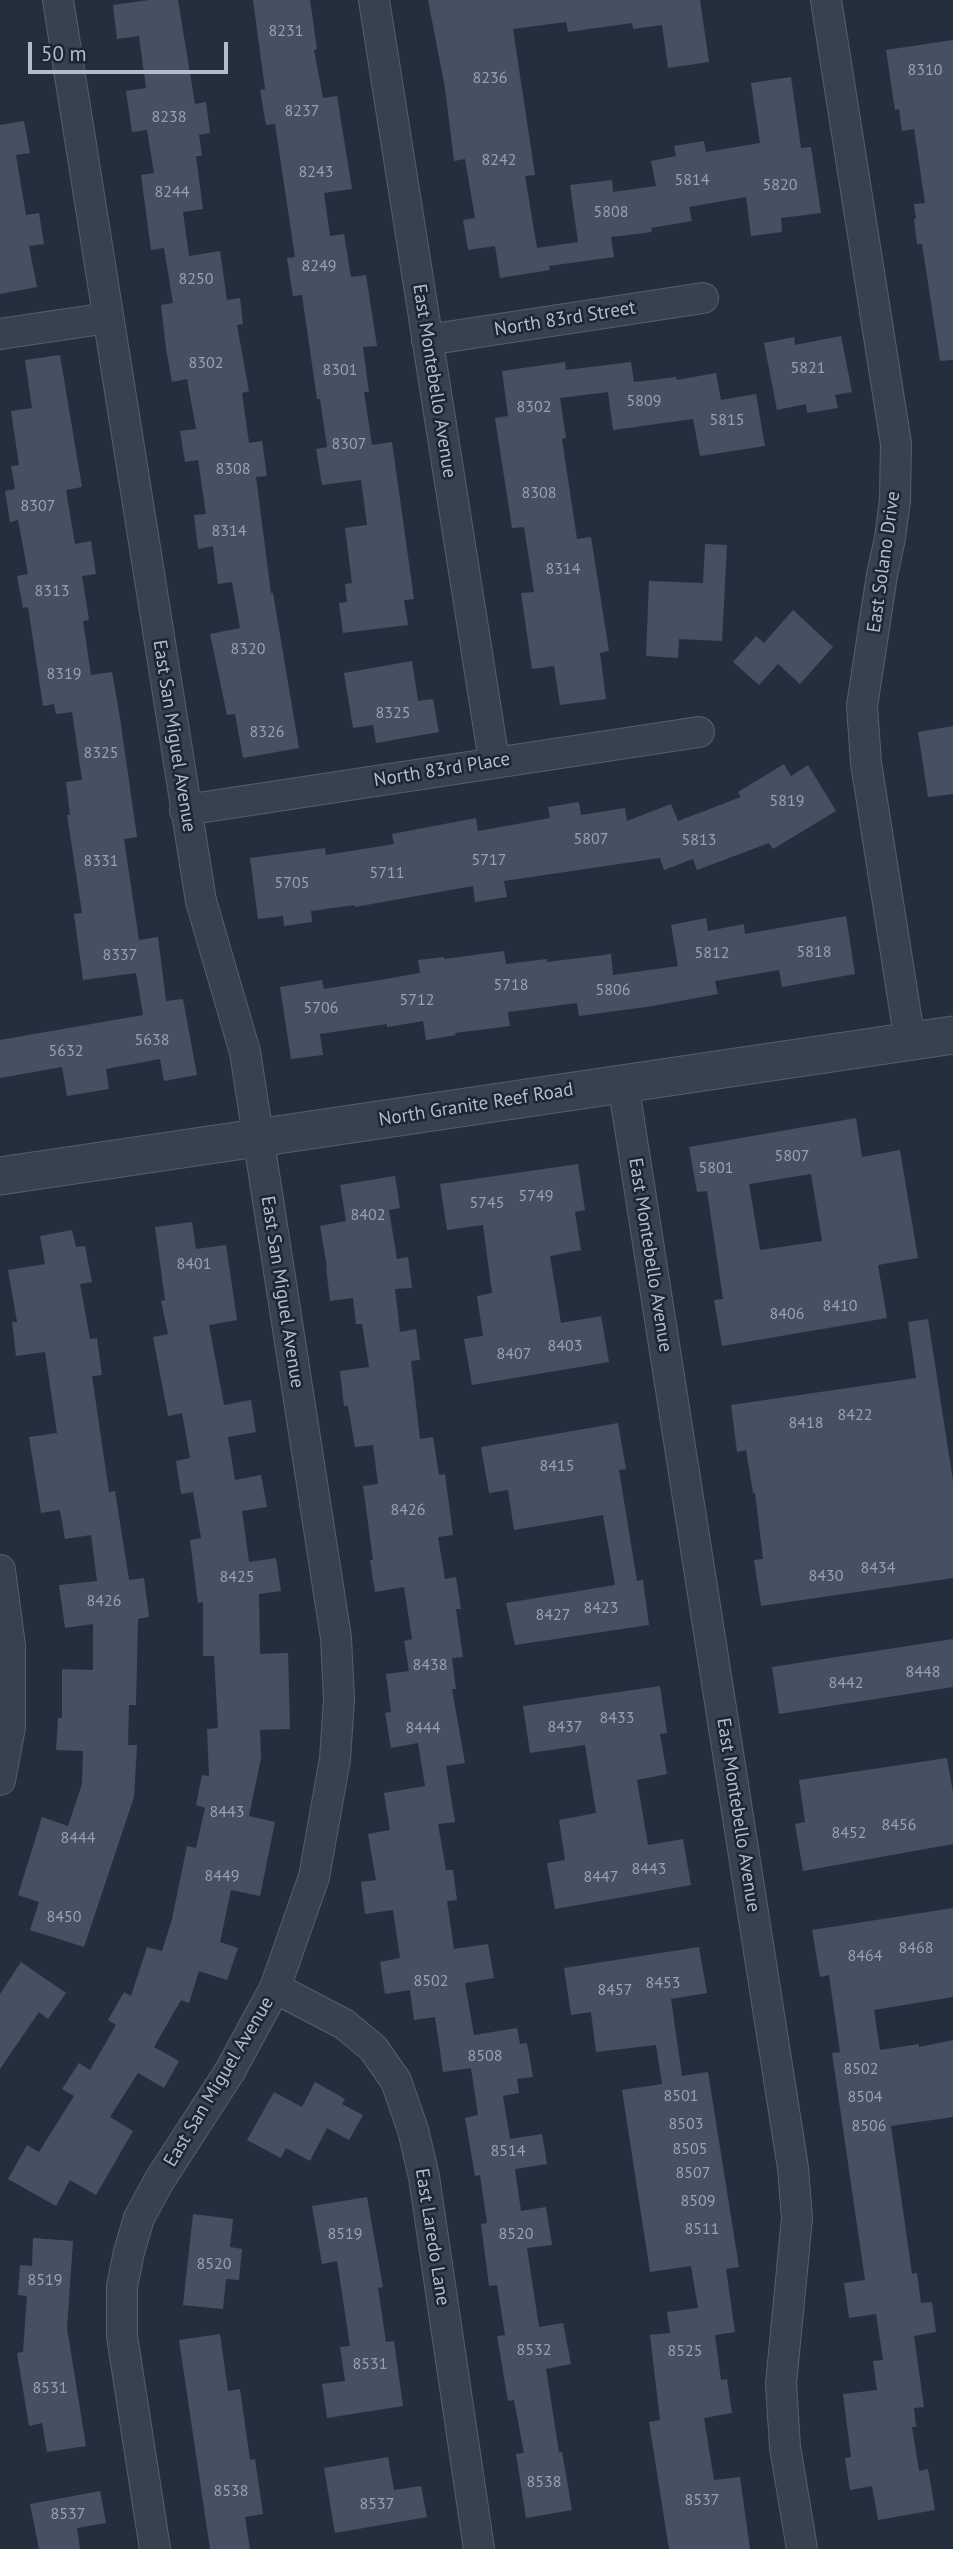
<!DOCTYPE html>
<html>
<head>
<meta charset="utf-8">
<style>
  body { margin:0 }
  #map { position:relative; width:953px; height:2549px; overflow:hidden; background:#242f3e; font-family:"PT Sans",sans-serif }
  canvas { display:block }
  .scale { position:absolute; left:28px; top:42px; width:200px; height:32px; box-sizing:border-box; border:4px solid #b4bcc9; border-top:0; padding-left:9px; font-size:21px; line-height:24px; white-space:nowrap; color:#b4bcc9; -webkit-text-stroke:5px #1d2633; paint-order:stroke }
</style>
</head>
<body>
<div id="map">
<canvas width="953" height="2549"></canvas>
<div class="scale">50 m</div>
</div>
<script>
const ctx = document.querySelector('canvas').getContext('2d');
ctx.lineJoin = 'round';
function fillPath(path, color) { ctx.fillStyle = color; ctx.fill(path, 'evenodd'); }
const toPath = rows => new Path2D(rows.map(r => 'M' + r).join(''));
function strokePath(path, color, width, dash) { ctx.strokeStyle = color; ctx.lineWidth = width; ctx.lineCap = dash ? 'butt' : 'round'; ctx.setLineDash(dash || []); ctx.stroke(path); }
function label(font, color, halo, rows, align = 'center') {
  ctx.font = font + ' "PT Sans",sans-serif'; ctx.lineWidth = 5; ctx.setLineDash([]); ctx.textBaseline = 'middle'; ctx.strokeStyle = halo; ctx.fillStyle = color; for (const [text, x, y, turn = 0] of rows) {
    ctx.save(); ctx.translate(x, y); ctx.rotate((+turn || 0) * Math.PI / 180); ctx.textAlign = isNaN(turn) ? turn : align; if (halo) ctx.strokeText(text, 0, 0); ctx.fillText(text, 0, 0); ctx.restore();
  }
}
fillPath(toPath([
  [149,0,178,0,195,104,206,102,210,133,199,135,202,156,196,156,203,209,183,212,189,256,220,251,227,300,240,298,243,324,237,325,249,391,242,393,249,443,262,441,267,476,256,477,271,593,273,593,299,748,243,758,235,714,227,715,210,634,240,628,232,582,218,584,213,546,198,549,194,515,206,514,198,460,185,462,180,431,196,429,187,379,172,382,166,348,161,305,173,303,164,248,151,250,141,175,154,173,147,130,132,132,126,91,146,88,139,36,117,39,113,5],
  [253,0,310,0,317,49,314,50,323,98,337,96,352,189,324,193,330,236,344,234,351,277,366,275,377,346,363,347,369,392,364,392,372,445,392,442,414,599,404,600,408,625,343,633,339,603,347,602,345,584,352,583,345,528,367,525,361,480,322,485,316,449,327,447,320,399,317,399,302,295,293,296,287,258,295,257,275,124,266,125,260,90,265,89],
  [428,0,700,0,709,62,668,68,662,25,633,29,632,23,568,32,566,22,513,29,535,175,525,176,537,248,578,242,570,185,612,180,613,192,656,186,651,161,676,156,674,146,704,141,706,152,760,143,751,83,791,77,801,148,811,147,821,213,781,218,782,232,751,236,746,197,689,207,692,221,651,228,652,232,611,237,614,257,549,266,550,270,500,278,495,246,468,250,463,220,475,218,465,159,454,161,445,88],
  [953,40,953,360,940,361,922,244,917,244,914,219,916,219,914,204,925,203,914,129,902,131,899,109,895,110,886,50],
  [24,121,30,153,16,155,26,215,39,213,44,244,29,246,37,287,0,294,0,125],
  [841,336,852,392,835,395,838,408,807,413,806,404,777,410,764,343,794,337,795,345],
  [60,355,82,487,66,490,75,544,91,541,96,574,82,576,89,620,83,621,91,675,112,672,120,718,137,837,124,839,139,940,158,937,166,1001,183,999,197,1075,164,1081,160,1059,106,1069,109,1089,67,1096,62,1067,0,1078,0,1040,143,1015,136,973,83,980,74,914,82,913,67,815,70,815,66,782,82,780,72,712,56,714,54,704,43,706,28,607,23,608,17,576,28,574,18,520,10,522,5,491,15,489,11,466,19,465,11,411,32,408,25,360],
  [565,362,566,370,631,362,634,382,676,377,677,380,716,373,721,400,756,394,765,446,700,456,693,419,613,430,608,392,560,398,566,438,562,439,577,539,591,537,609,651,600,653,606,699,560,705,554,666,532,669,521,593,534,592,524,527,512,528,495,418,508,416,502,371],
  [705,544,727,545,722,641,679,639,678,658,646,656,649,581,703,583],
  [793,610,833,647,800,684,778,664,759,685,733,662,756,636,764,643],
  [412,661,418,701,433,699,439,732,376,743,373,725,353,728,344,673],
  [953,726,953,794,928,797,918,732],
  [784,764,791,776,808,765,836,811,773,849,769,843,697,870,693,859,664,870,660,858,504,881,507,897,475,902,473,886,355,907,355,905,311,911,312,922,284,926,283,916,258,919,250,858,325,848,326,855,394,844,392,834,476,818,478,831,550,818,548,807,579,802,581,815,625,808,627,821,671,804,678,821,741,797,738,792],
  [846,916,855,974,782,987,779,970,715,981,718,994,653,1006,579,1016,577,1003,508,1012,510,1026,455,1033,456,1035,426,1040,423,1021,387,1027,387,1024,320,1034,323,1055,291,1059,280,987,322,980,324,989,380,980,420,973,418,960,444,957,444,959,504,951,506,964,547,959,547,962,611,954,613,975,678,966,671,925,706,918,708,931,744,924,745,934],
  [856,1118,862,1157,900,1150,918,1258,878,1265,887,1318,722,1346,714,1300,723,1299,707,1191,697,1192,689,1147],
  [811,1174,822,1241,760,1250,749,1184],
  [578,1164,585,1210,575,1212,581,1250,550,1256,561,1323,601,1316,609,1362,472,1385,464,1339,483,1336,477,1296,492,1293,483,1225,447,1230,440,1184],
  [395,1176,400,1208,389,1210,397,1259,408,1257,412,1288,395,1289,400,1332,416,1329,420,1360,411,1361,420,1439,433,1437,439,1475,445,1474,453,1535,438,1537,445,1579,456,1577,461,1609,456,1609,463,1657,452,1658,456,1689,452,1689,465,1763,446,1766,455,1822,438,1824,446,1870,453,1870,457,1900,447,1901,454,1949,488,1944,494,1978,465,1983,474,2035,517,2028,520,2044,527,2043,533,2077,517,2079,519,2093,503,2096,510,2139,542,2134,547,2164,515,2169,521,2211,546,2207,552,2245,527,2248,539,2327,563,2323,571,2364,546,2369,559,2452,562,2452,572,2510,526,2518,516,2454,524,2453,514,2400,508,2401,497,2336,505,2335,497,2285,489,2286,481,2224,487,2223,480,2175,475,2176,465,2118,478,2115,471,2068,443,2072,435,2017,414,2020,410,1990,385,1994,380,1962,400,1958,393,1910,365,1914,361,1882,376,1880,368,1834,390,1830,384,1793,425,1786,418,1743,391,1748,385,1713,391,1712,386,1674,409,1671,404,1641,412,1639,404,1587,375,1592,370,1560,373,1560,363,1486,378,1484,373,1445,355,1447,348,1406,344,1406,340,1371,369,1367,362,1324,356,1324,353,1298,330,1301,326,1267,327,1267,320,1226,346,1221,340,1185],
  [192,1222,196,1249,226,1245,237,1320,209,1325,224,1405,251,1400,256,1432,228,1437,235,1480,261,1475,267,1507,242,1511,249,1562,276,1558,281,1591,259,1594,260,1654,288,1653,290,1729,260,1730,261,1758,249,1816,275,1822,260,1896,231,1890,220,1942,238,1948,227,1980,199,1971,189,2003,181,2000,154,2047,179,2061,164,2088,138,2073,110,2117,133,2131,96,2195,70,2180,56,2206,8,2179,27,2145,39,2152,74,2096,62,2089,79,2063,90,2070,116,2025,108,2020,124,1992,131,1996,147,1947,162,1951,172,1919,187,1846,196,1848,205,1808,196,1805,202,1775,209,1776,207,1729,218,1728,214,1656,203,1656,203,1602,198,1603,190,1540,201,1538,193,1492,181,1494,176,1461,190,1458,182,1413,168,1416,153,1337,168,1334,161,1301,165,1300,155,1227],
  [72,1230,76,1247,85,1246,92,1282,80,1284,90,1339,97,1338,102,1375,92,1376,109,1492,115,1491,129,1580,144,1578,149,1617,138,1619,136,1705,129,1705,128,1745,137,1745,134,1797,84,1947,30,1930,39,1902,18,1895,42,1817,68,1826,82,1784,83,1751,56,1750,58,1718,62,1718,62,1669,93,1670,93,1624,65,1628,59,1585,97,1581,91,1535,65,1539,60,1510,41,1513,29,1437,57,1433,45,1352,16,1356,12,1322,17,1322,8,1270,45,1264,40,1236],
  [928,1319,953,1481,953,1578,761,1606,754,1560,763,1559,755,1493,753,1493,746,1450,737,1452,731,1405,916,1378,908,1322],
  [618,1423,626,1469,619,1470,637,1581,643,1580,649,1625,515,1645,506,1603,615,1585,603,1515,514,1530,508,1490,489,1493,481,1447],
  [953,1639,953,1687,779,1714,772,1667],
  [660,1686,667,1733,660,1734,667,1774,637,1780,648,1845,683,1839,691,1885,555,1909,547,1863,565,1860,559,1820,596,1813,585,1745,530,1753,523,1706],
  [947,1758,953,1793,953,1844,803,1871,795,1824,805,1822,799,1780],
  [953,1908,953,1997,874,2010,880,2050,919,2044,919,2047,953,2040,953,2117,891,2126,912,2274,917,2273,921,2303,932,2302,936,2332,914,2336,924,2407,914,2408,916,2427,912,2427,919,2471,928,2469,935,2510,878,2520,872,2486,850,2490,845,2458,851,2457,843,2394,877,2390,873,2361,883,2360,876,2314,849,2318,844,2283,865,2280,832,2053,840,2052,829,1975,820,1977,812,1930],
  [699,1947,707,1993,671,1999,682,2076,708,2072,739,2267,726,2269,735,2332,715,2335,721,2380,727,2379,732,2413,704,2418,714,2480,740,2477,750,2549,669,2549,649,2422,660,2420,650,2335,670,2333,667,2312,698,2308,691,2266,650,2272,622,2090,662,2084,656,2045,596,2052,591,2012,571,2015,564,1968],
  [21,1962,66,1993,48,2019,39,2012,0,2069,0,1994],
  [315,2082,345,2099,342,2104,363,2115,349,2140,327,2128,310,2161,286,2148,281,2158,247,2140,274,2092,302,2107],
  [367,2197,383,2287,378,2288,386,2342,394,2341,403,2406,327,2418,322,2384,345,2381,340,2347,350,2346,337,2261,322,2264,312,2206],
  [193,2214,233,2219,230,2247,242,2249,239,2280,226,2279,223,2309,183,2305],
  [33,2238,73,2241,67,2328,86,2446,47,2452,42,2423,29,2426,17,2353,23,2352,27,2296,18,2295,20,2265,32,2266],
  [220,2334,228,2391,240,2389,250,2460,255,2459,263,2514,245,2517,250,2549,210,2549,179,2340],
  [388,2457,394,2490,421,2486,427,2517,335,2533,324,2468],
  [100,2491,106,2523,77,2528,80,2549,39,2549,30,2504]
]), '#455162');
const minor = toPath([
  [58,0,201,901,245,1052,336,1638,339,1699,335,1759,314,1877,275,1988,230,2071,159,2181,139,2218,129,2252,122,2286,122,2336,155,2549],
  [374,0,494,761],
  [826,0,896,444,895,500,890,538,882,575,862,706,866,763,910,1042],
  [0,334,108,318],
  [427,340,703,298],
  [185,810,699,732],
  [623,1083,793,2168,797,2218,781,2384,785,2447,802,2549],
  [0,1570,10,1646,10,1727,0,1780],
  [275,1988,344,2024,373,2048,396,2081,413,2130,424,2177,479,2549]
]);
const tertiary = toPath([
  [0,1176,953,1035]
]);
strokePath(minor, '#565f6c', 32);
strokePath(tertiary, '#565f6c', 39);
strokePath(minor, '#38414e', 30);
strokePath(tertiary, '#38414e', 37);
label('16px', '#98a1af', null, [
  ["8231",286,31],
  ["8310",925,70],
  ["8236",490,78],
  ["8237",302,111],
  ["8238",169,117],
  ["8242",499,160],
  ["8243",316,172],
  ["5814",692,180],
  ["5820",780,185],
  ["8244",172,192],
  ["5808",611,212],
  ["8249",319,266],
  ["8250",196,279],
  ["8302",206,363],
  ["5821",808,368],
  ["8301",340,370],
  ["5809",644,401],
  ["8302",534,407],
  ["5815",727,420],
  ["8307",349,444],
  ["8308",233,469],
  ["8308",539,493],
  ["8307",38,506],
  ["8314",229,531],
  ["8314",563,569],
  ["8313",52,591],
  ["8320",248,649],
  ["8319",64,674],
  ["8325",393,713],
  ["8326",267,732],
  ["8325",101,753],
  ["5819",787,801],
  ["5807",591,839],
  ["5813",699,840],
  ["5717",489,860],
  ["8331",101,861],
  ["5711",387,873],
  ["5705",292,883],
  ["5818",814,952],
  ["5812",712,953],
  ["8337",120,955],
  ["5718",511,985],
  ["5806",613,990],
  ["5712",417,1000],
  ["5706",321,1008],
  ["5638",152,1040],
  ["5632",66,1051],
  ["5807",792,1156],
  ["5801",716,1168],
  ["5749",536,1196],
  ["5745",487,1203],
  ["8402",368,1215],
  ["8401",194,1264],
  ["8410",840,1306],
  ["8406",787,1314],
  ["8403",565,1346],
  ["8407",514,1354],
  ["8422",855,1415],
  ["8418",806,1423],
  ["8415",557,1466],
  ["8426",408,1510],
  ["8434",878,1568],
  ["8430",826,1576],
  ["8425",237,1577],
  ["8426",104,1601],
  ["8423",601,1608],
  ["8427",553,1615],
  ["8438",430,1665],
  ["8448",923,1672],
  ["8442",846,1683],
  ["8433",617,1718],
  ["8437",565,1727],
  ["8444",423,1728],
  ["8443",227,1812],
  ["8456",899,1825],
  ["8452",849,1833],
  ["8444",78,1838],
  ["8443",649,1869],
  ["8449",222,1876],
  ["8447",601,1877],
  ["8450",64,1917],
  ["8468",916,1948],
  ["8464",865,1956],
  ["8502",431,1981],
  ["8453",663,1983],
  ["8457",615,1990],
  ["8508",485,2056],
  ["8502",861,2069],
  ["8501",681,2096],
  ["8504",865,2097],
  ["8503",686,2124],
  ["8506",869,2126],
  ["8505",690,2149],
  ["8514",508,2151],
  ["8507",693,2173],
  ["8509",698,2201],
  ["8511",702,2229],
  ["8519",345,2234],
  ["8520",516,2234],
  ["8520",214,2264],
  ["8519",45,2280],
  ["8532",534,2350],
  ["8525",685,2351],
  ["8531",370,2364],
  ["8531",50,2388],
  ["8538",544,2482],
  ["8538",231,2491],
  ["8537",702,2500],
  ["8537",377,2504],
  ["8537",68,2514]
]);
label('19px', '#b4bcc9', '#1d2633', [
  ["North 83rd Street",565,319,-9],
  ["East Montebello Avenue",434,381,81],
  ["East Solano Drive",884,562,-82],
  ["East San Miguel Avenue",174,736,81],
  ["North 83rd Place",442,770,-9],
  ["North Granite Reef Road",476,1105,-9],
  ["East Montebello Avenue",650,1255,81],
  ["East San Miguel Avenue",282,1292,81],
  ["East Montebello Avenue",738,1815,81],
  ["East San Miguel Avenue",219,2082,-59],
  ["East Laredo Lane",432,2237,81]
]);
</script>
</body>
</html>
